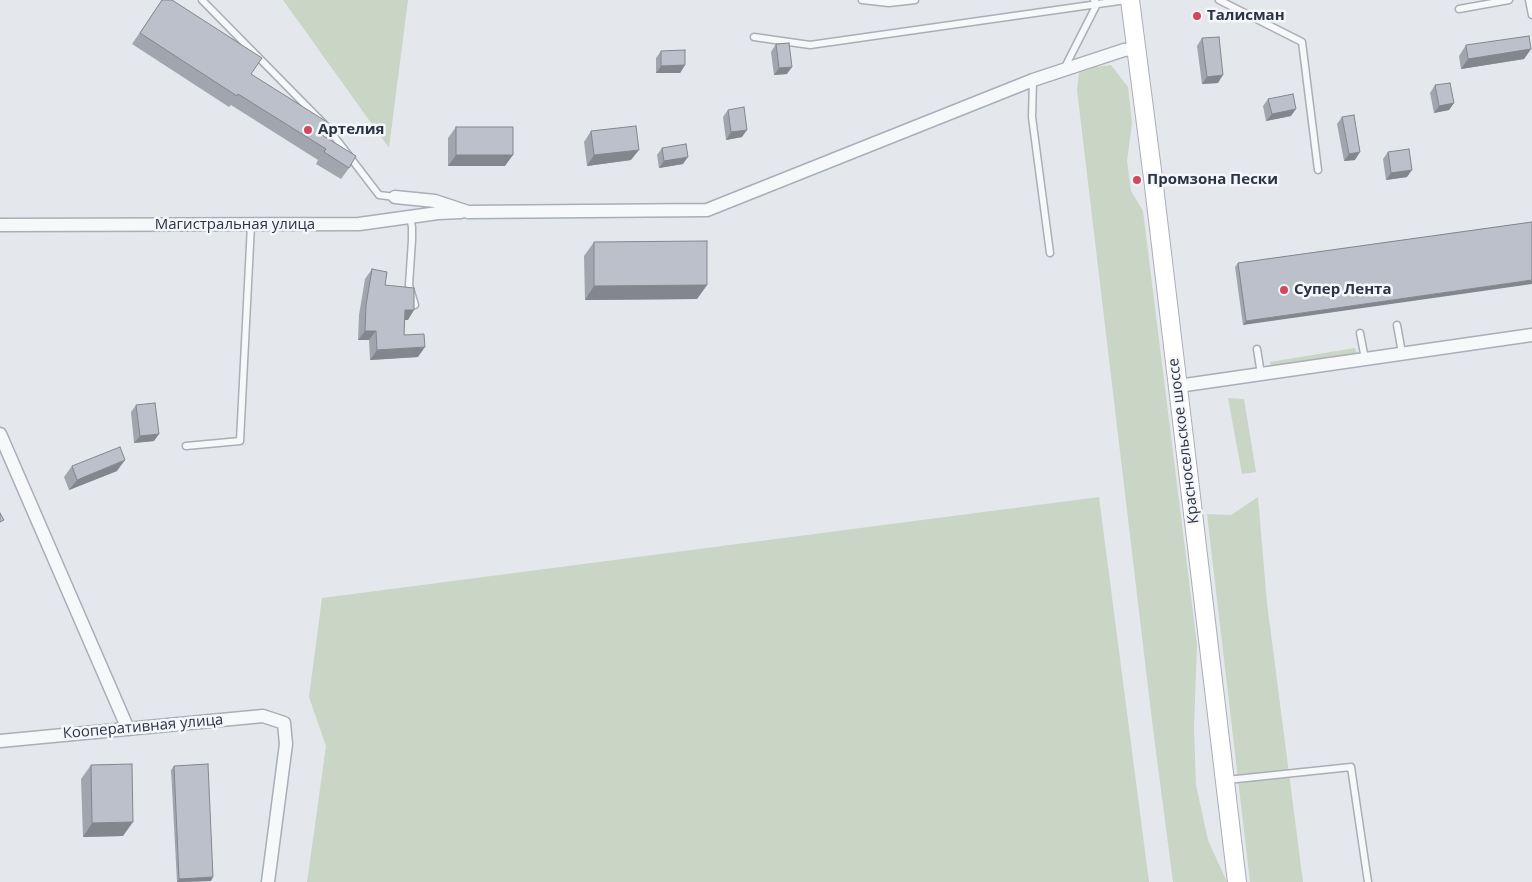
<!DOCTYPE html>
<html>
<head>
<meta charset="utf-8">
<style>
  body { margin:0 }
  canvas { display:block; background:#e4e7ec }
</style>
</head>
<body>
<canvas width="1532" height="882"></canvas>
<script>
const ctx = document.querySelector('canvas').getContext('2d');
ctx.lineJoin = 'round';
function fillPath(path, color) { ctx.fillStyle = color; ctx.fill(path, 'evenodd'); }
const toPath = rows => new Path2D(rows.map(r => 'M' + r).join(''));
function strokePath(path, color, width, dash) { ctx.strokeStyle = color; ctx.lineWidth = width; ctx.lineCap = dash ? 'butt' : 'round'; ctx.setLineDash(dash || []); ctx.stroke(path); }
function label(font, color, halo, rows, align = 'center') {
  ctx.font = font + ' "Open Sans",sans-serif'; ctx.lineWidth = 5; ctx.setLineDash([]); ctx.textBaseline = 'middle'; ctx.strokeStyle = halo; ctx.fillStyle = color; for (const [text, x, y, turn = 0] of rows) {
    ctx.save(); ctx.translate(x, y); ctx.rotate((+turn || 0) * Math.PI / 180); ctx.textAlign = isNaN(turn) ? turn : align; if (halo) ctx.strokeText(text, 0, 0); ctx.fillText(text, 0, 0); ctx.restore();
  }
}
fillPath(toPath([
  [283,0,408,0,389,148],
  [1111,65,1128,87,1132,123,1127,161,1131,191,1143,211,1197,645,1194,727,1196,785,1208,840,1227,882,1173,882,1153,729,1077,90,1079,73,1096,67],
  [1355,348,1357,354,1271,368,1270,362],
  [1228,398,1244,399,1256,472,1242,474],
  [1099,497,1149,882,307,882,326,746,309,697,322,598],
  [1258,497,1267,603,1303,882,1250,882,1207,514,1231,515]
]), '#c9d6c5');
const service = toPath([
  [202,0,327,127,379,195,395,197],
  [862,0,889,3,915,0],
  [1219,0,1302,42,1318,170],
  [1529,0,1532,15],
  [1459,9,1509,0],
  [754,37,810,45,1126,0],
  [1064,69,1097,4,1094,0],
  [1033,80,1032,117,1050,253],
  [410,217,412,227,412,240,409,285,415,305],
  [1397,325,1402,353],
  [1360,333,1365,359],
  [1257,349,1261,374],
  [186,446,240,441,251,225],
  [1227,780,1351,767,1368,882]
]);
const minor = toPath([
  [395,197,435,201,468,212,707,210,1033,80,1124,50,1136,49],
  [0,225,359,224,438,213,461,212],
  [1178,386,1532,335],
  [0,434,128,729],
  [0,741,263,716,284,723,286,744,268,882]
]);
const secondary = toPath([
  [1130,0,1153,178,1237,882]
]);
strokePath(service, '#a9aeb7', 9);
strokePath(minor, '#a9aeb7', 15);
strokePath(secondary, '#a9aeb7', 20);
strokePath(service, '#f7f8fa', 6);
strokePath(minor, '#f7f8fa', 12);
strokePath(secondary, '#fff', 18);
fillPath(toPath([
  [162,0,251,74,319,133,349,168,341,179,316,164,318,160,231,105,229,107,132,44],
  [1202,38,1218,83,1202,84,1197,46],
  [776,44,787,74,774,75,771,52],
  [1466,45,1531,49,1524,59,1461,69,1459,56],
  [661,51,685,65,680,73,656,73,656,58],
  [1435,85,1454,103,1449,110,1434,113,1430,93],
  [1268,99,1291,116,1266,121,1263,106],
  [728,110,742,137,726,140,723,117],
  [1342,117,1355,160,1344,161,1337,124],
  [456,127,505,166,448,166,448,138],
  [591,131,631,160,587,166,584,142],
  [662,148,683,164,659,168,657,155],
  [1388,152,1407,177,1386,180,1383,159],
  [1532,222,1243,325,1235,267,1238,263],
  [594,242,707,285,697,299,585,300,584,256],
  [372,269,385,285,408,320,405,320,404,335,418,357,370,360,369,340,358,340,359,315,365,279],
  [136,405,154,441,134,443,131,412],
  [72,466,117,471,69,490,64,477],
  [91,765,123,836,83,837,81,779],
  [174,766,211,881,177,882,171,770]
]), '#a1a5ae');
fillPath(toPath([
  [1531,49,1524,59,1461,69,1468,59],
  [685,65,680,73,656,73,661,66],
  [792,67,787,74,774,75,779,68],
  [1223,75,1218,83,1202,84,1207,77],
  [1454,103,1449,110,1434,113,1439,106],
  [1296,109,1291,116,1266,121,1272,114],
  [747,130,742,137,726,140,731,132],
  [639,150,631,160,587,166,594,155],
  [1360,152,1355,160,1344,161,1349,154],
  [456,155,513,155,505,166,448,166],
  [688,157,683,164,659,168,664,161],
  [1412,170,1407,177,1386,180,1391,173],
  [1532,280,1532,284,1243,325,1246,321],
  [707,285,697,299,585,300,594,286],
  [405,310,414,310,408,320,398,320],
  [365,331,376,331,369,340,358,340],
  [425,347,418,357,370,360,377,350],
  [159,434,154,441,134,443,140,436],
  [125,460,117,471,69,490,77,480],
  [133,822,123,836,83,837,92,823],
  [213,877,211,881,177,882,179,879]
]), '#83868d');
const building = toPath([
  [162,0,172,0,262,58,251,74,327,122,319,133,356,156,349,168,324,152,326,149,238,94,237,96,140,33,162,0],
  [1529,36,1531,49,1468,59,1466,45,1529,36],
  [1219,37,1223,75,1207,77,1202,38,1219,37],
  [789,43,792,67,779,68,776,44,789,43],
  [685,50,685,65,661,66,661,51,685,50],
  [1450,83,1454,103,1439,106,1435,85,1450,83],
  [1293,94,1296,109,1272,114,1268,99,1293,94],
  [744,107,747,130,731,132,728,110,744,107],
  [1354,115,1360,152,1349,154,1342,117,1354,115],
  [636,126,639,150,594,155,591,131,636,126],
  [456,127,513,127,513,155,456,155,456,127],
  [686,144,688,157,664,161,662,148,686,144],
  [1409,149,1412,170,1391,173,1388,152,1409,149],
  [1532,222,1532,280,1246,321,1238,263,1532,222],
  [707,241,707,285,594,286,594,242,707,241],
  [372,269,387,272,385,285,414,288,414,310,405,310,404,335,424,334,425,347,377,350,376,331,365,331,366,305,372,269],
  [155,403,159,434,140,436,136,405,155,403],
  [120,447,125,460,77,480,72,466,120,447],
  [0,513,4,520,0,522,0,513],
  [132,764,133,822,92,823,91,765,132,764],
  [208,764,213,877,179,879,174,766,208,764]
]);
fillPath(building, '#bbc0ca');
strokePath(building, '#83868d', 1);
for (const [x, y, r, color] of [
  [1197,16,5,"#d1495b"],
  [308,130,5,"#d1495b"],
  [1137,180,5,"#d1495b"],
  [1284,290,5,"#d1495b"]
]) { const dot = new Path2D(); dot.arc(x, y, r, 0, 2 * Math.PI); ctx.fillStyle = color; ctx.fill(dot); strokePath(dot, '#f4f6f9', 2); }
label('bold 15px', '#2b3445', '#f4f6f9', [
  ["Талисман",1207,16],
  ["Артелия",318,130],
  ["Промзона Пески",1147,180],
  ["Супер Лента",1294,290]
], 'left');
label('15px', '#2b3445', '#f4f6f9', [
  ["Магистральная улица",235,225],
  ["Красносельское шоссе",1184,441,-97],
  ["Кооперативная улица",143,727,-5]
]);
</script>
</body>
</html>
